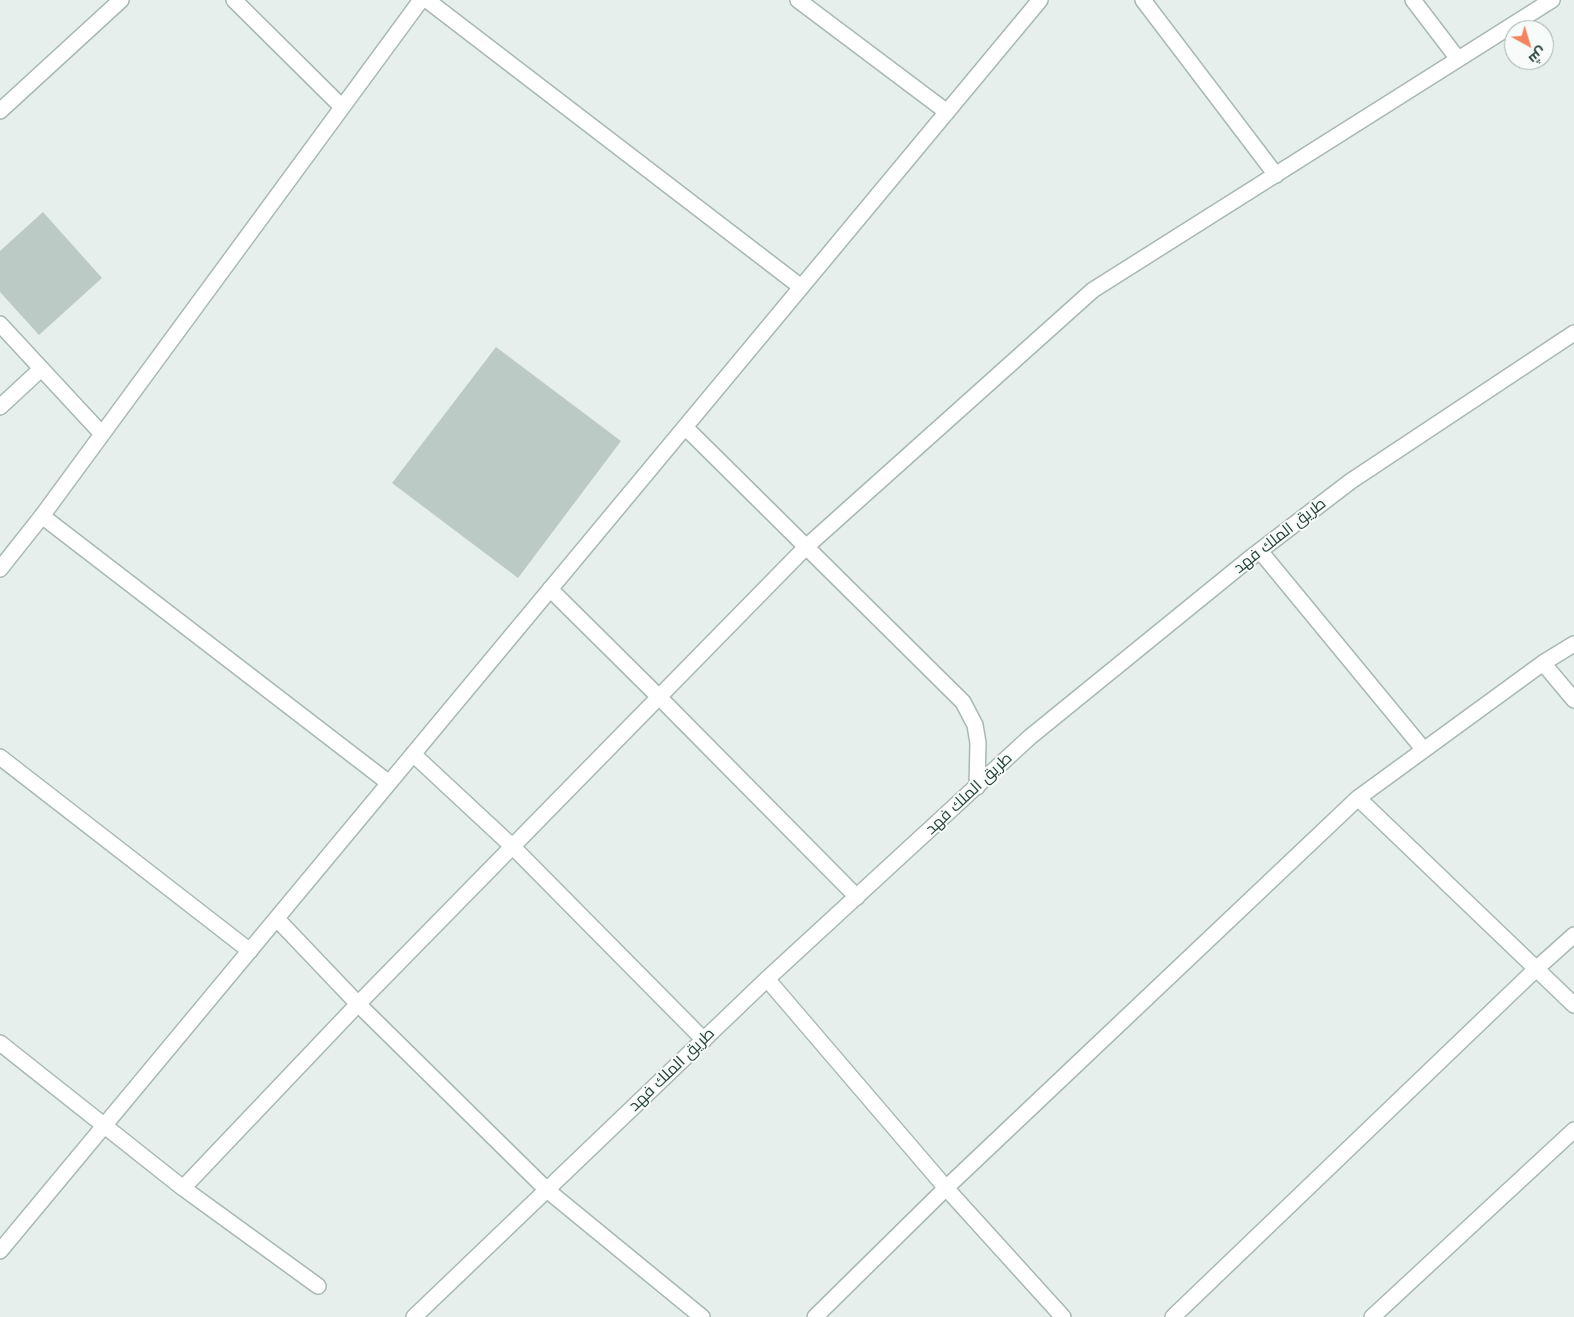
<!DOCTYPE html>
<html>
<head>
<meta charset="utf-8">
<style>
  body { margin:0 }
  #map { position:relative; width:1574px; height:1317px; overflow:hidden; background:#e6efeb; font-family:Helvetica,Cairo,sans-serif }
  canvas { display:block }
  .north { position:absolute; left:1504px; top:20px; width:50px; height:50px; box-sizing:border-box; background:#f7fbf9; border:1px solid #a3b1ad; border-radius:50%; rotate:141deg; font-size:14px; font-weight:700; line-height:20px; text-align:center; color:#24423a }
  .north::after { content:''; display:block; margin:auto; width:18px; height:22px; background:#f4845f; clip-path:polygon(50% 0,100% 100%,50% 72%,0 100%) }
</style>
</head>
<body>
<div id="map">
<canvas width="1574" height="1317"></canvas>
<div class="north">ش</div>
</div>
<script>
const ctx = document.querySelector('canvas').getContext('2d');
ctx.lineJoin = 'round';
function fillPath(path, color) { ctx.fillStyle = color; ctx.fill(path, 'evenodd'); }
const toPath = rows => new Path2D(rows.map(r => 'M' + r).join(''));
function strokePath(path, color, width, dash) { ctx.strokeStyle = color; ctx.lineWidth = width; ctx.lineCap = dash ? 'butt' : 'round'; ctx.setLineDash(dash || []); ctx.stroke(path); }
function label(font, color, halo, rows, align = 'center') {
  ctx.font = font + ' Helvetica,Cairo,sans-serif'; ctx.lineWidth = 4; ctx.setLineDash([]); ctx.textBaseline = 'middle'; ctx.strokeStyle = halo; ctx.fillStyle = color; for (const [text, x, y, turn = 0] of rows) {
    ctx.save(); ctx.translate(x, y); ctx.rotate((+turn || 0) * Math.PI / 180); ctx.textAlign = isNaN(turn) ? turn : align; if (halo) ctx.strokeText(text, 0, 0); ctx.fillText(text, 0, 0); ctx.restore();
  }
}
fillPath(toPath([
  [43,212,102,278,39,335,0,292,0,251],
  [496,347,621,441,518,578,392,483]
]), '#bbcac4');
const service = toPath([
  [427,0,801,287],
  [798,0,947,112],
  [42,516,389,783]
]);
const minor = toPath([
  [234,0,342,107],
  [1143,0,1276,175],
  [1413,0,1458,59],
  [0,111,121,0],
  [0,324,102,434],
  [0,407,41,369],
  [685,427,963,702,975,725,978,743,977,787],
  [1260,551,1424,750],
  [0,569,42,516,421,0],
  [550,589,659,697,857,897],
  [1543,663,1574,700],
  [413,754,513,847,704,1040],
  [0,757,250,951],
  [1358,798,1574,1005],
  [277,919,358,1004,547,1190,702,1317],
  [767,979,946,1188,1063,1317],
  [0,1043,183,1188,318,1286],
  [183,1188,358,1004,806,547,1093,290,1552,0],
  [0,1251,1040,0],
  [815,1317,946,1188,1358,798,1543,663,1574,644],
  [1173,1317,1536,969,1574,935],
  [1372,1317,1574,1130]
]);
const tertiary = toPath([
  [414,1317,767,979,1030,737,1249,559,1351,481,1574,333]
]);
strokePath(service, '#a8b8b2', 18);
strokePath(minor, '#a8b8b2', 18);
strokePath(tertiary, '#a8b8b2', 18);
strokePath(service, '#fff', 15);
strokePath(minor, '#fff', 15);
strokePath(tertiary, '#fff', 15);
label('16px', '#24423a', '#f7fbf9', [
  ["طريق الملك فهد",1280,536,-38],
  ["طريق الملك فهد",969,794,-43],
  ["طريق الملك فهد",672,1070,-44]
]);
</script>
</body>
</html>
